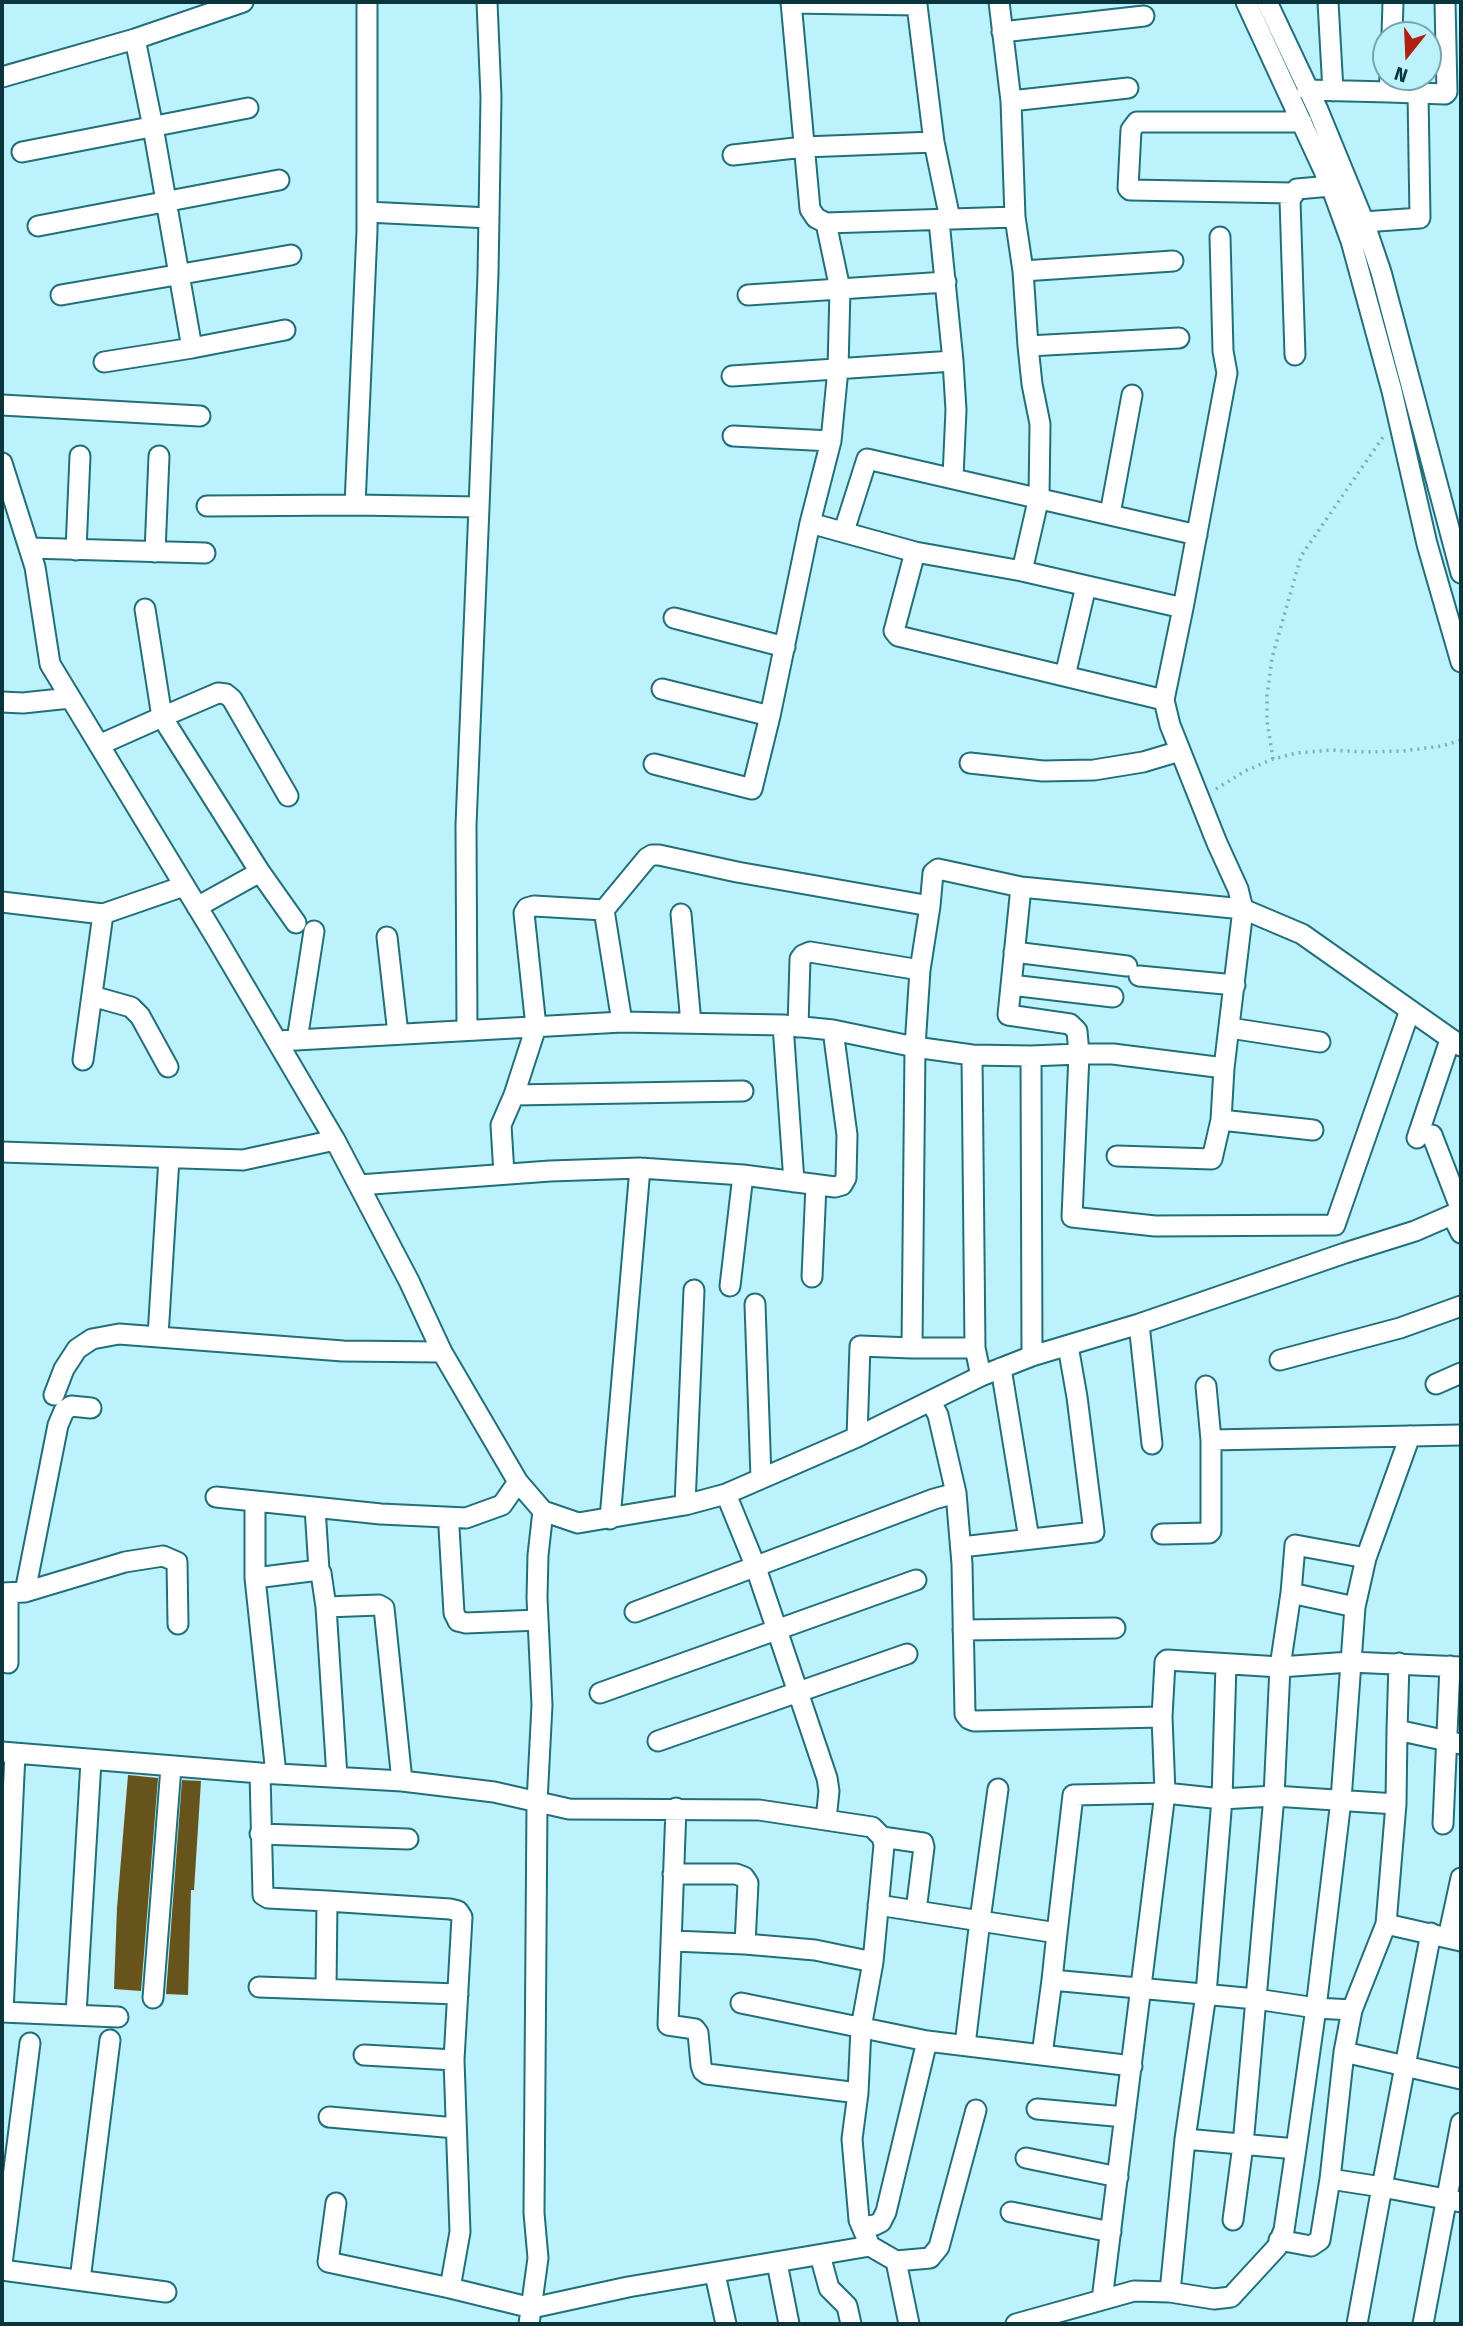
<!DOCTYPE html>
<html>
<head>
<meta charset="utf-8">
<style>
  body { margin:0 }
  #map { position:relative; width:1463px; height:2326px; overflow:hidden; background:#bcf2fc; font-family:"Fira Sans",sans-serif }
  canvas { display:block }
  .frame { position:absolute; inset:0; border:4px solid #0a353c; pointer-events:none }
  .north { position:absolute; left:1372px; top:21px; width:70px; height:70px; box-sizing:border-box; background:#bcf2fc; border:2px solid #75a6af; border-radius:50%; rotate:198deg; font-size:19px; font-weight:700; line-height:28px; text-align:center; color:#0a353c }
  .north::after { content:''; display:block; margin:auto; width:24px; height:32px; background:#b02111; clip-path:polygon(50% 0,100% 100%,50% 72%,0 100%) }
</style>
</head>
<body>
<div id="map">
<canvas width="1463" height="2326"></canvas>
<div class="frame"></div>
<div class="north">N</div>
</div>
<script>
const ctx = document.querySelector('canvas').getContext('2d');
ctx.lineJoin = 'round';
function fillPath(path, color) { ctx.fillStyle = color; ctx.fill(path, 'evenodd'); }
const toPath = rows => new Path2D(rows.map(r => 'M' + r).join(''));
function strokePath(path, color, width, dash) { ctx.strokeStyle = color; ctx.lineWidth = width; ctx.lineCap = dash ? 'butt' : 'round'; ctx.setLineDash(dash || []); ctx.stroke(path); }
fillPath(toPath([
  [128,1775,158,1778,141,1991,114,1989,117,1908],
  [182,1780,201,1781,194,1890,191,1890,188,1995,166,1994]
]), '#66541b');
const minor = toPath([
  [367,2,367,231,355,505,479,507,488,274,491,97,487,2],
  [791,2,810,209,816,218,826,223,1015,217,1011,101,999,2],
  [1246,2,1331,186,1351,241,1392,391,1427,544,1461,662],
  [1267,2,1318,110,1364,222,1381,272,1461,573],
  [1328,2,1333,91],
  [791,3,917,5,934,142,950,219],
  [1002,32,1144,16],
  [1392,35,1393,2],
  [135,39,153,127,192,348,285,330],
  [2,77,135,39,243,2],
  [1307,90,1389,92,1390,77],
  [1389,92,1445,94,1447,92,1445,2],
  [1011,101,1128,88],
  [22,152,248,108],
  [733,155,804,147,934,142],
  [1292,193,1130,190,1128,188,1131,130,1137,122,1302,122],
  [367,212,489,218],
  [1015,217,1023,271,1028,346,1179,338],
  [1364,222,1420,218,1418,93],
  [826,223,840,289,838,369,831,441,810,523,915,552,1022,571,1183,608],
  [38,226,279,180],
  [1220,237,1223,351,1227,373,1183,608,1164,700,1170,725,1217,843,1238,889,1243,909,1302,934,1461,1046],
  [1023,271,1173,261],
  [61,295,291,255],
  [748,295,946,282],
  [1295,355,1290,200,1297,189,1331,186],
  [953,361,956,410,953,477],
  [104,362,192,348],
  [732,376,953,361,939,221],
  [2,405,200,416],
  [733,436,831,441],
  [2,463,35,567,50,664,218,941,335,1140,409,1281,442,1352,518,1482,543,1511,578,1523,685,1505,726,1494,857,1437,981,1376,1032,1356,1139,1324,1345,1253,1415,1231,1461,1211],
  [207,506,355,505],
  [1110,514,1132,395],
  [844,531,867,459,1197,535],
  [29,548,205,553],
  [76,550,80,456],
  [155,552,159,456],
  [915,552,894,631,898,636,1164,700],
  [1022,571,1039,497,1040,424,1032,384,1028,346],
  [145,609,162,717,218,693,226,694,232,699,288,796],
  [674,618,785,647],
  [1065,676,1086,586],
  [662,689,770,716],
  [2,702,23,703,70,698],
  [99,745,162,717,260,872,296,923],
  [970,763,1043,771,1094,770,1143,762,1180,751],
  [654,764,752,789,770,716,810,523],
  [1021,887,1008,1015,1070,1024,1077,1031,1079,1054,1113,1054,1224,1068],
  [2,902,103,914,184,886],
  [930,906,933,873,938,869,1021,887,1243,909,1224,1068,1221,1120,1212,1159,1117,1156],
  [197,907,260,872],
  [604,910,622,1022],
  [681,914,691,1023],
  [387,937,398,1034],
  [1014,952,1127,966],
  [1139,976,1235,985],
  [1011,985,1113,997],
  [92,996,131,1007,140,1016,168,1067],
  [783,1025,794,1182],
  [798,1027,800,959,803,955,810,952,920,970],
  [1230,1028,1320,1042],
  [467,1030,466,825,479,507],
  [297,1040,314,931],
  [278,1041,622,1022,783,1025,833,1030,847,1135,846,1178,842,1185,835,1187,743,1175,640,1168,550,1171,359,1185],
  [972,1055,975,1348,981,1376],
  [83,1060,103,914],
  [514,1095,743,1091],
  [1221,1120,1313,1130],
  [1432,1135,1461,1210],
  [1417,1138,1450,1040],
  [2,1152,243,1160,335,1140],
  [504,1174,501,1125,514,1095,536,1027,524,913,527,908,534,906,604,910,647,858,652,855,659,855,737,872,930,906,920,970,915,1047,833,1030],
  [1452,1215,1461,1233],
  [812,1277,816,1185],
  [730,1286,743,1175],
  [755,1304,761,1478],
  [1139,1324,1152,1444],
  [158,1336,169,1158],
  [975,1348,912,1348,915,1047,972,1055,1031,1056],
  [1032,1356,1031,1056,1079,1054,1072,1217,1155,1226,1335,1225,1410,1010],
  [1280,1360,1400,1328,1461,1306],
  [1001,1368,1029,1539],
  [1436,1384,1461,1373],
  [1206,1386,1211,1440,1461,1435],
  [54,1395,64,1369,77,1349,92,1339,119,1334,343,1351,442,1352],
  [931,1402,938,1415,956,1493,962,1564,965,1714,969,1719,974,1721,1162,1717,1165,1662,1167,1660,1280,1667,1350,1662,1461,1667],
  [857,1437,860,1346,912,1348],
  [726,1494,755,1565,827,1778,829,1791,826,1820],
  [216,1497,381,1514,466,1518,502,1505,518,1482],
  [255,1502,255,1578,276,1774],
  [685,1505,694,1290],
  [315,1508,319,1570],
  [610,1519,640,1168],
  [449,1528,454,1613,458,1621,466,1623,538,1620],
  [1162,1534,1209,1533,1211,1531,1211,1440],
  [961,1547,1094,1532,1077,1397,1068,1346],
  [255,1578,319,1570,321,1573,326,1607,379,1605,384,1608,402,1781],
  [25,1592,58,1425,64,1411,71,1406,91,1408],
  [2,1593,25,1592,125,1562,163,1556,177,1562,178,1624],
  [8,1593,8,1663],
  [1291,1593,1355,1607],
  [326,1607,337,1777],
  [635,1612,934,1499,956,1493],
  [963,1630,1115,1628],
  [1399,1663,1397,1730,1461,1744],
  [600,1693,916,1580],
  [1162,1717,1165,1793,1222,1799,1274,1796,1396,1804,1386,1924,1461,1941],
  [658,1741,907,1654],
  [2,1752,260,1773,402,1781,494,1792,569,1809,759,1810,872,1827,882,1837,884,1845,873,1962,861,2028,858,2093,852,2139,859,2220,870,2246,628,2287,532,2308,450,2288,328,2262,336,2203],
  [260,1773,263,1895,268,1898,327,1901,326,1989],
  [1396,1804,1397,1730],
  [676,1808,668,2025,695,2029,698,2033,701,2065,703,2071,707,2074,858,2093],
  [1443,1824,1450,1666],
  [260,1834,408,1839],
  [882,1837,923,1843,924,1847,916,1911],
  [673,1874,736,1874,744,1877,748,1883,745,1944],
  [327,1901,450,1909,458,1911,462,1917,454,2060,460,2232,450,2288],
  [878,1905,1057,1933,1052,1980,1256,1999,1316,2008,1352,2010,1344,2052],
  [1057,1933,1073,1795,1165,1793,1102,2300],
  [1431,1933,1405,2066,1382,2187,1330,2179,1344,2052,1405,2066,1461,2079],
  [1448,1938,1461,1878],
  [673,1941,745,1944,815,1950,873,1962],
  [259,1987,458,1994],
  [153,1998,171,1767],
  [741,2003,927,2041,1132,2066],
  [1352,2010,1386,1924],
  [2,2012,118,2017],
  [3,2012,15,1753],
  [76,2014,91,1761],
  [965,2045,980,1920,998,1789],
  [364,2055,454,2060],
  [1042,2055,1052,1980],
  [1037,2109,1125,2117],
  [329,2117,456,2128],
  [1185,2139,1206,1994,1222,1799,1226,1664],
  [1296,2149,1316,2008,1341,1800,1355,1607,1366,1558,1410,1436],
  [1026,2158,1118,2177],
  [1011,2212,1111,2232],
  [1233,2220,1243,2145,1274,1796,1280,1667,1291,1593,1295,1545,1366,1558],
  [862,2227,875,2225,881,2222,886,2212,927,2041],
  [1279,2240,1311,2246,1320,2240,1330,2179],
  [870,2246,896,2261,909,2324],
  [820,2255,829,2288,847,2306,851,2324],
  [896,2261,930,2258,939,2247,976,2110],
  [777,2263,789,2324],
  [2,2264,30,2043],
  [2,2270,166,2292],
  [715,2274,726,2324],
  [80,2280,110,2040],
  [529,2324,538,2258,534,2213,537,1802,542,1705,537,1598,538,1555,543,1511],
  [1016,2324,1134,2291,1170,2292,1214,2299,1231,2297,1277,2247,1284,2230,1296,2149,1185,2139,1170,2292],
  [1357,2324,1382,2187,1461,2202],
  [1423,2324,1461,2123]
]);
strokePath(minor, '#216f7b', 23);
strokePath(toPath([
  [1273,759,1267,721,1267,696,1272,658,1301,556,1383,437],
  [1216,789,1247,770,1273,759,1297,753,1332,750,1364,752,1403,751,1442,746,1461,740]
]), '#7caeb6', 3.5, [2, 5]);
strokePath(minor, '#fff', 19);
</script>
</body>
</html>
